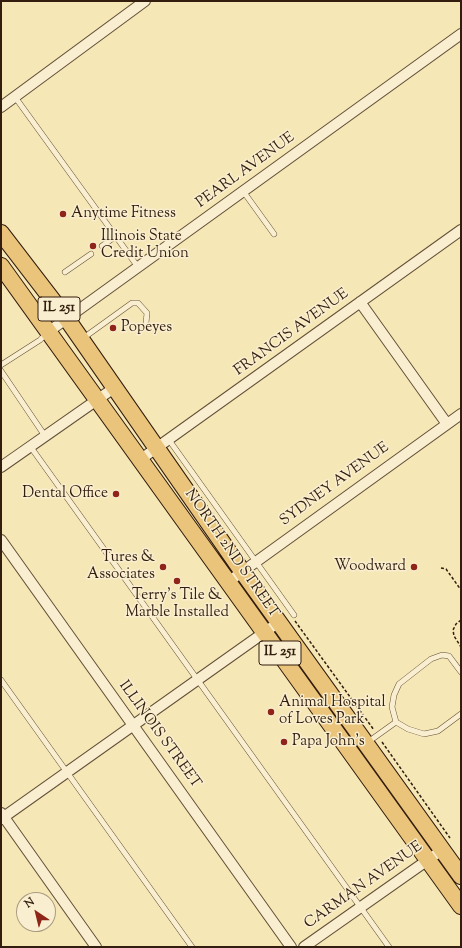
<!DOCTYPE html>
<html>
<head>
<meta charset="utf-8">
<style>
  body { margin:0 }
  #map { position:relative; width:462px; height:948px; overflow:hidden; background:#f6e7b6; font-family:"Sorts Mill Goudy",serif }
  canvas { display:block }
  .frame { position:absolute; inset:0; border:2px solid #321d0e; pointer-events:none }
  .north { position:absolute; left:16px; top:892px; width:40px; height:40px; box-sizing:border-box; background:#f9efd0; border:1px solid #a99b82; border-radius:50%; rotate:325deg; font-size:11px; font-weight:700; line-height:16px; text-align:center; color:#321d0e }
  .north::after { content:''; display:block; margin:auto; width:14px; height:18px; background:#8f2418; clip-path:polygon(50% 0,100% 100%,50% 72%,0 100%) }
</style>
</head>
<body>
<div id="map">
<canvas width="462" height="948"></canvas>
<div class="frame"></div>
<div class="north">N</div>
</div>
<script>
const ctx = document.querySelector('canvas').getContext('2d');
ctx.lineJoin = 'round';
const toPath = rows => new Path2D(rows.map(r => 'M' + r).join(''));
function strokePath(path, color, width, dash) { ctx.strokeStyle = color; ctx.lineWidth = width; ctx.lineCap = dash ? 'butt' : 'round'; ctx.setLineDash(dash || []); ctx.stroke(path); }
function label(font, color, halo, rows, align = 'center') {
  ctx.font = font + ' "Sorts Mill Goudy",serif'; ctx.lineWidth = 3; ctx.setLineDash([]); ctx.textBaseline = 'middle'; ctx.strokeStyle = halo; ctx.fillStyle = color; for (const [text, x, y, turn = 0] of rows) {
    ctx.save(); ctx.translate(x, y); ctx.rotate((+turn || 0) * Math.PI / 180); ctx.textAlign = isNaN(turn) ? turn : align; if (halo) ctx.strokeText(text, 0, 0); ctx.fillText(text, 0, 0); ctx.restore();
  }
}
const service = toPath([
  [15,97,138,267],
  [243,191,274,234],
  [102,246,116,236],
  [65,272,91,254],
  [82,339,132,303,138,303,147,313,146,323],
  [1,365,40,340,47,333],
  [1,371,45,436],
  [169,440,294,615],
  [30,446,389,947],
  [461,672,449,656,442,655,431,659,399,684,394,695,392,707,396,722,408,729,424,734,438,731,461,714],
  [1,680,192,947],
  [368,742,396,722]
]);
const minor = toPath([
  [1,107,145,1],
  [360,302,447,424],
  [48,332,461,34],
  [141,459,461,230],
  [1,467,114,388],
  [1,540,291,947],
  [228,582,461,414],
  [1,813,96,947],
  [1,819,279,622],
  [304,947,442,850]
]);
const primary = toPath([
  [1,233,67,319,242,571,461,876],
  [1,266,461,906]
]);
strokePath(service, '#635038', 6);
strokePath(minor, '#635038', 12);
strokePath(primary, '#321d0e', 18);
strokePath(toPath([
  [441,568,446,569,461,590],
  [461,620,456,624,453,630,454,636,461,647],
  [295,621,374,730],
  [382,742,450,838]
]), '#321d0e', 1.5, [3, 2]);
strokePath(service, '#f9efd0', 5);
strokePath(minor, '#f9efd0', 10);
strokePath(primary, '#ebc47b', 16);
for (const [x, y, r, color] of [
  [63,214,4,"#8f2418"],
  [93,246,4,"#8f2418"],
  [113,328,4,"#8f2418"],
  [116,494,4,"#8f2418"],
  [163,567,4,"#8f2418"],
  [414,567,4,"#8f2418"],
  [177,581,4,"#8f2418"],
  [271,712,4,"#8f2418"],
  [284,742,4,"#8f2418"]
]) { const dot = new Path2D(); dot.arc(x, y, r, 0, 2 * Math.PI); ctx.fillStyle = color; ctx.fill(dot); strokePath(dot, '#f9efd0', 1.5); }
for (const [x, y, w] of [
  [59,309,42],
  [280,653,42]
]) { const box = new Path2D(); box.roundRect(x - w / 2, y - 12, w, 24, 3); ctx.fillStyle = '#f9efd0'; ctx.fill(box); strokePath(box, '#321d0e', 1); }
label('bold 14px', '#321d0e', null, [
  ["IL 251",59,309],
  ["IL 251",280,653]
]);
label('15px', '#321d0e', '#f9efd0', [
  ["PEARL AVENUE",246,171,-36],
  ["FRANCIS AVENUE",292,333,-36],
  ["SYDNEY AVENUE",335,485,-36],
  ["NORTH 2ND STREET",231,554,55],
  ["ILLINOIS STREET",159,735,54],
  ["CARMAN AVENUE",364,886,-35]
]);
label('15px', '#321d0e', '#f9efd0', [
  ["Anytime Fitness",71,214],
  ["Illinois State",101,237],
  ["Credit Union",101,254],
  ["Popeyes",121,328],
  ["Dental Office",108,494,"right"],
  ["Tures &",155,558,"right"],
  ["Associates",155,575,"right"],
  ["Woodward",406,567,"right"],
  ["Terry's Tile &",177,596,"center"],
  ["Marble Installed",177,613,"center"],
  ["Animal Hospital",279,703],
  ["of Loves Park",279,720],
  ["Papa John's",292,742]
], 'left');
</script>
</body>
</html>
